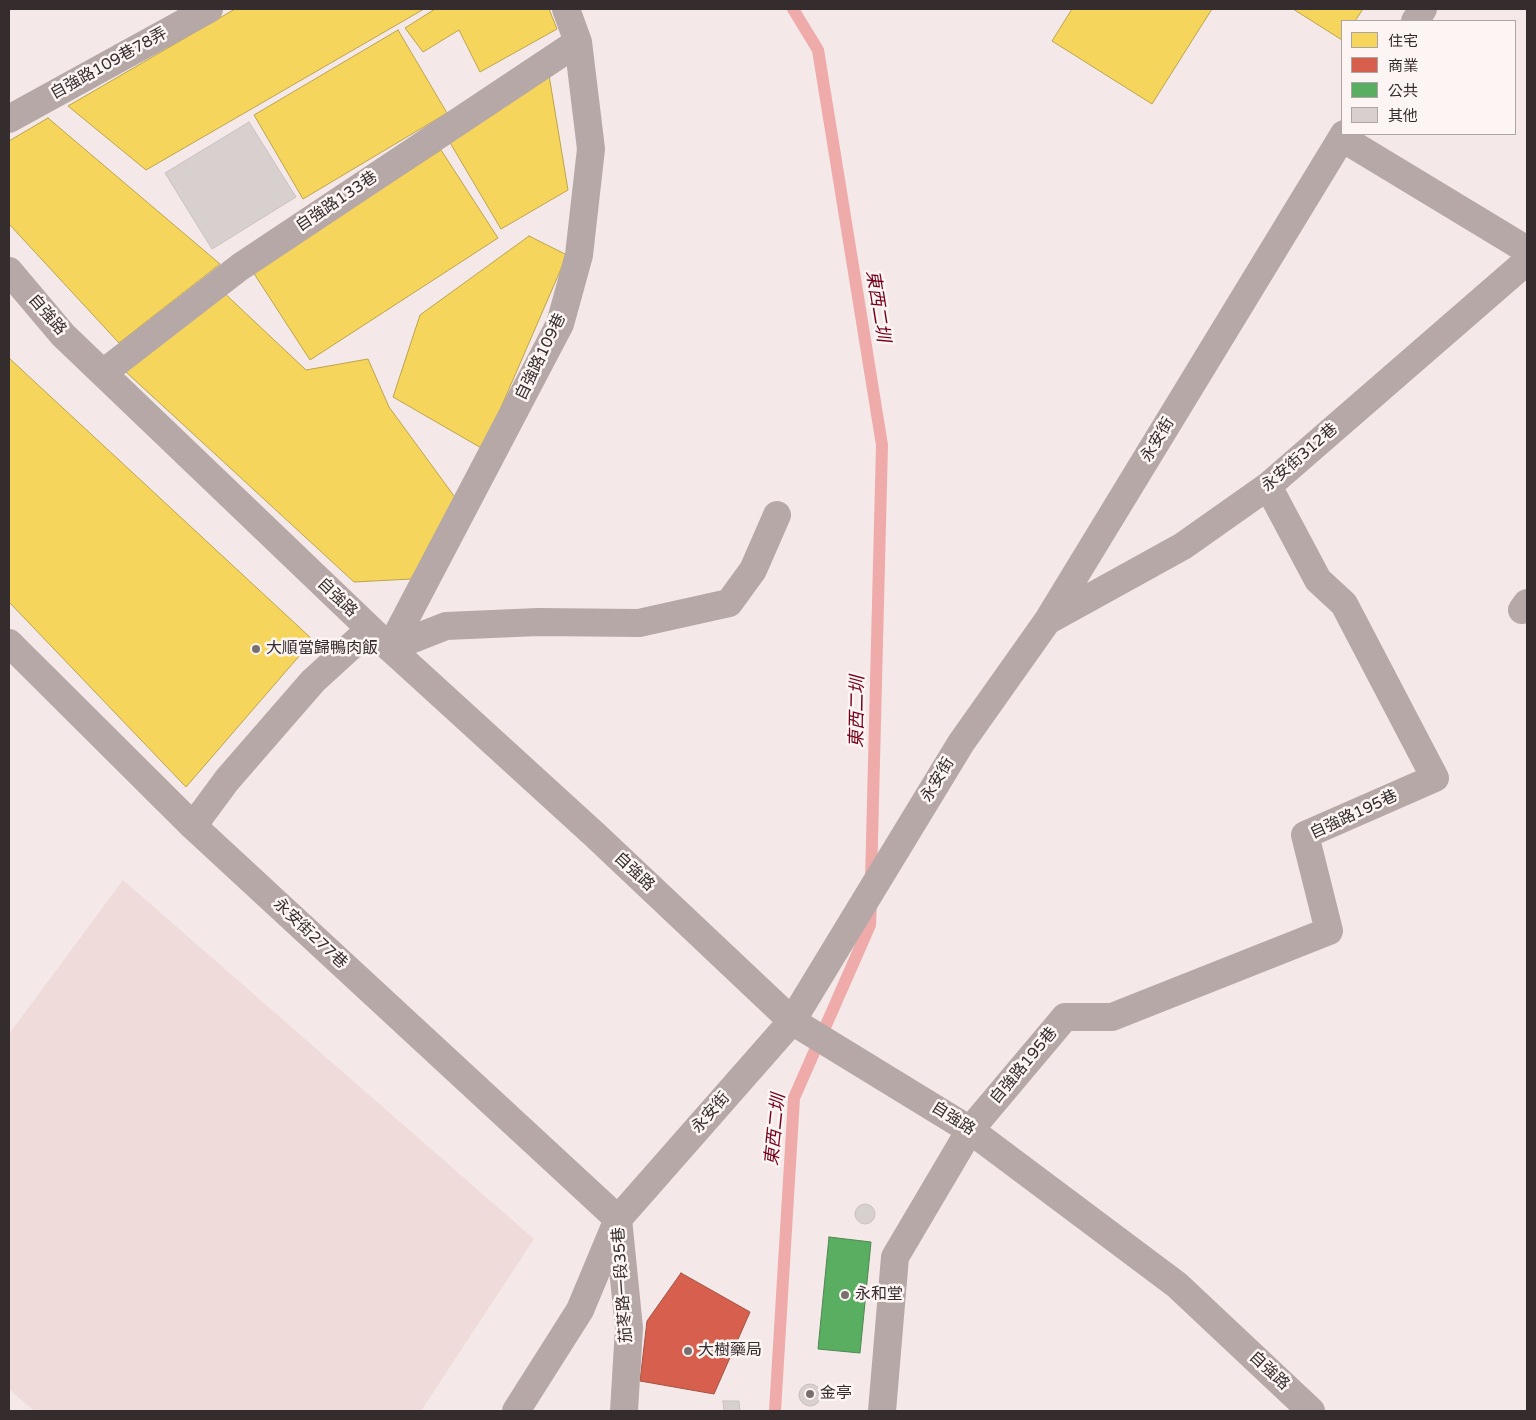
<!DOCTYPE html>
<html>
<head>
<meta charset="utf-8">
<style>
  body { margin:0 }
  #map { position:relative; width:1536px; height:1420px; overflow:hidden; background:#f4e9e8; font-family:"Varela Round","Noto Sans TC",sans-serif }
  canvas { display:block }
  .frame { position:absolute; inset:0; border:10px solid #352d2d; pointer-events:none }
  .legend { position:absolute; left:1341px; top:20px; width:175px; height:115px; box-sizing:border-box; background:#fdf5f4; border:1px solid #ada5a4; margin:0; padding:6px 9px; list-style:none; font-size:15px; color:#352d2d }
  .legend li { display:flex; align-items:center; gap:10px; height:25px }
  .legend b { width:25px; border:1px solid #ada5a4 }
</style>
</head>
<body>
<div id="map">
<canvas width="1536" height="1420"></canvas>
<div class="frame"></div>
<ul class="legend">
<li><b style="height:14px;background:#f6d55c"></b>住宅</li>
<li><b style="height:14px;background:#d6604d"></b>商業</li>
<li><b style="height:14px;background:#5aae61"></b>公共</li>
<li><b style="height:14px;background:#d8cfcf"></b>其他</li>
</ul>
</div>
<script>
const ctx = document.querySelector('canvas').getContext('2d');
ctx.lineJoin = 'round';
function fillPath(path, color) { ctx.fillStyle = color; ctx.fill(path, 'evenodd'); }
const toPath = rows => new Path2D(rows.map(r => 'M' + r).join(''));
function strokePath(path, color, width, dash) { ctx.strokeStyle = color; ctx.lineWidth = width; ctx.lineCap = dash ? 'butt' : 'round'; ctx.setLineDash(dash || []); ctx.stroke(path); }
function label(font, color, halo, rows, align = 'center') {
  ctx.font = font + ' "Varela Round","Noto Sans TC",sans-serif'; ctx.lineWidth = 5; ctx.setLineDash([]); ctx.textBaseline = 'middle'; ctx.strokeStyle = halo; ctx.fillStyle = color; for (const [text, x, y, turn = 0] of rows) {
    ctx.save(); ctx.translate(x, y); ctx.rotate((+turn || 0) * Math.PI / 180); ctx.textAlign = isNaN(turn) ? turn : align; if (halo) ctx.strokeText(text, 0, 0); ctx.fillText(text, 0, 0); ctx.restore();
  }
}
fillPath(toPath([
  [123,880,534,1239,421,1411,34,1411,9,1389,9,1034]
]), '#efdbda');
const homes = toPath([
  [235,9,424,9,146,170,68,106,235,9],
  [435,9,549,9,557,29,480,72,459,30,423,52,405,28,435,9],
  [1072,9,1212,9,1152,104,1052,41,1072,9],
  [1293,9,1363,9,1355,21,1342,21,1342,40,1293,9],
  [398,30,447,113,303,199,254,115,398,30],
  [549,75,568,190,501,229,449,141,549,75],
  [48,118,220,264,119,343,9,224,9,141,48,118],
  [441,150,498,238,310,360,253,272,441,150],
  [529,236,567,255,483,449,393,397,420,315,529,236],
  [221,290,306,370,368,359,389,407,457,500,411,579,354,582,126,372,221,290],
  [9,358,313,640,186,787,9,602,9,358]
]);
fillPath(homes, '#f6d55c');
strokePath(homes, '#bca34e', 1);
const shops = toPath([
  [681,1273,750,1312,714,1394,640,1381,647,1321,681,1273]
]);
fillPath(shops, '#d6604d');
strokePath(shops, '#a65143', 1);
const public = toPath([
  [829,1237,871,1242,860,1353,818,1349,829,1237]
]);
fillPath(public, '#5aae61');
strokePath(public, '#4f8751', 1);
strokePath(toPath([
  [793,9,818,50,882,445,871,880],
  [775,1411,794,1098,870,925,871,903]
]), '#efaaaa', 12);
const building = toPath([
  [249,122,296,197,212,249,165,173,249,122],
  '855 1214a10 10 0 1 1 20 0a10 10 0 1 1-20 0Z',
  '799 1395a11 11 0 1 1 22 0a11 11 0 1 1-22 0Z',
  [723,1401,739,1401,740,1411,724,1411,723,1401]
]);
fillPath(building, '#d8cfcf');
strokePath(building, '#c9c1c0', 1);
strokePath(toPath([
  [1415,21,1423,9],
  [9,119,209,9],
  [1342,138,1527,250],
  [9,271,63,335,390,648,595,835,792,1021,970,1130,1177,1285,1311,1411],
  [103,373,240,267,578,42],
  [1522,610,1527,603],
  [1049,620,1183,546,1268,486,1527,261],
  [9,643,193,826,618,1219,629,1328,624,1411],
  [390,648,560,324,579,255,591,149,578,42,566,9],
  [390,648,446,626,538,622,639,623,729,603,753,570,777,515],
  [193,826,227,780,313,681,370,629],
  [516,1411,580,1310,618,1219,792,1021,961,743,1048,620,1344,134],
  [882,1411,895,1257,970,1130,1065,1017,1112,1017,1329,931,1305,835,1435,778,1344,604,1318,580,1268,486]
]), '#b5a8a7', 28);
for (const [x, y, r, color] of [
  [256,649,5,"#786f6e"],
  [845,1295,5,"#786f6e"],
  [688,1351,5,"#786f6e"],
  [810,1394,5,"#786f6e"]
]) { const dot = new Path2D(); dot.arc(x, y, r, 0, 2 * Math.PI); ctx.fillStyle = color; ctx.fill(dot); strokePath(dot, '#fdf5f4', 2); }
label('16px', '#352d2d', '#fdf5f4', [
  ["自強路109巷78弄",109,64,-29],
  ["自強路133巷",337,202,-34],
  ["自強路",47,315,49],
  ["自強路109巷",541,357,-64],
  ["永安街",1158,440,-59],
  ["永安街312巷",1300,458,-41],
  ["自強路",337,598,44],
  ["永安街",938,780,-59],
  ["自強路195巷",1354,815,-25],
  ["自強路",634,872,43],
  ["永安街277巷",310,934,43],
  ["自強路195巷",1024,1066,-50],
  ["永安街",711,1113,-49],
  ["自強路",953,1119,32],
  ["茄苳路一段35巷",623,1285,-94],
  ["自強路",1269,1371,43]
]);
label('16px', '#352d2d', '#fdf5f4', [
  ["大順當歸鴨肉飯",266,649],
  ["永和堂",855,1295],
  ["大樹藥局",698,1351],
  ["金亭",820,1394]
], 'left');
label('italic 18px', '#750019', '#fdf5f4', [
  ["東西二圳",877,306,81],
  ["東西二圳",858,712,-89],
  ["東西二圳",776,1130,-84]
]);
</script>
</body>
</html>
